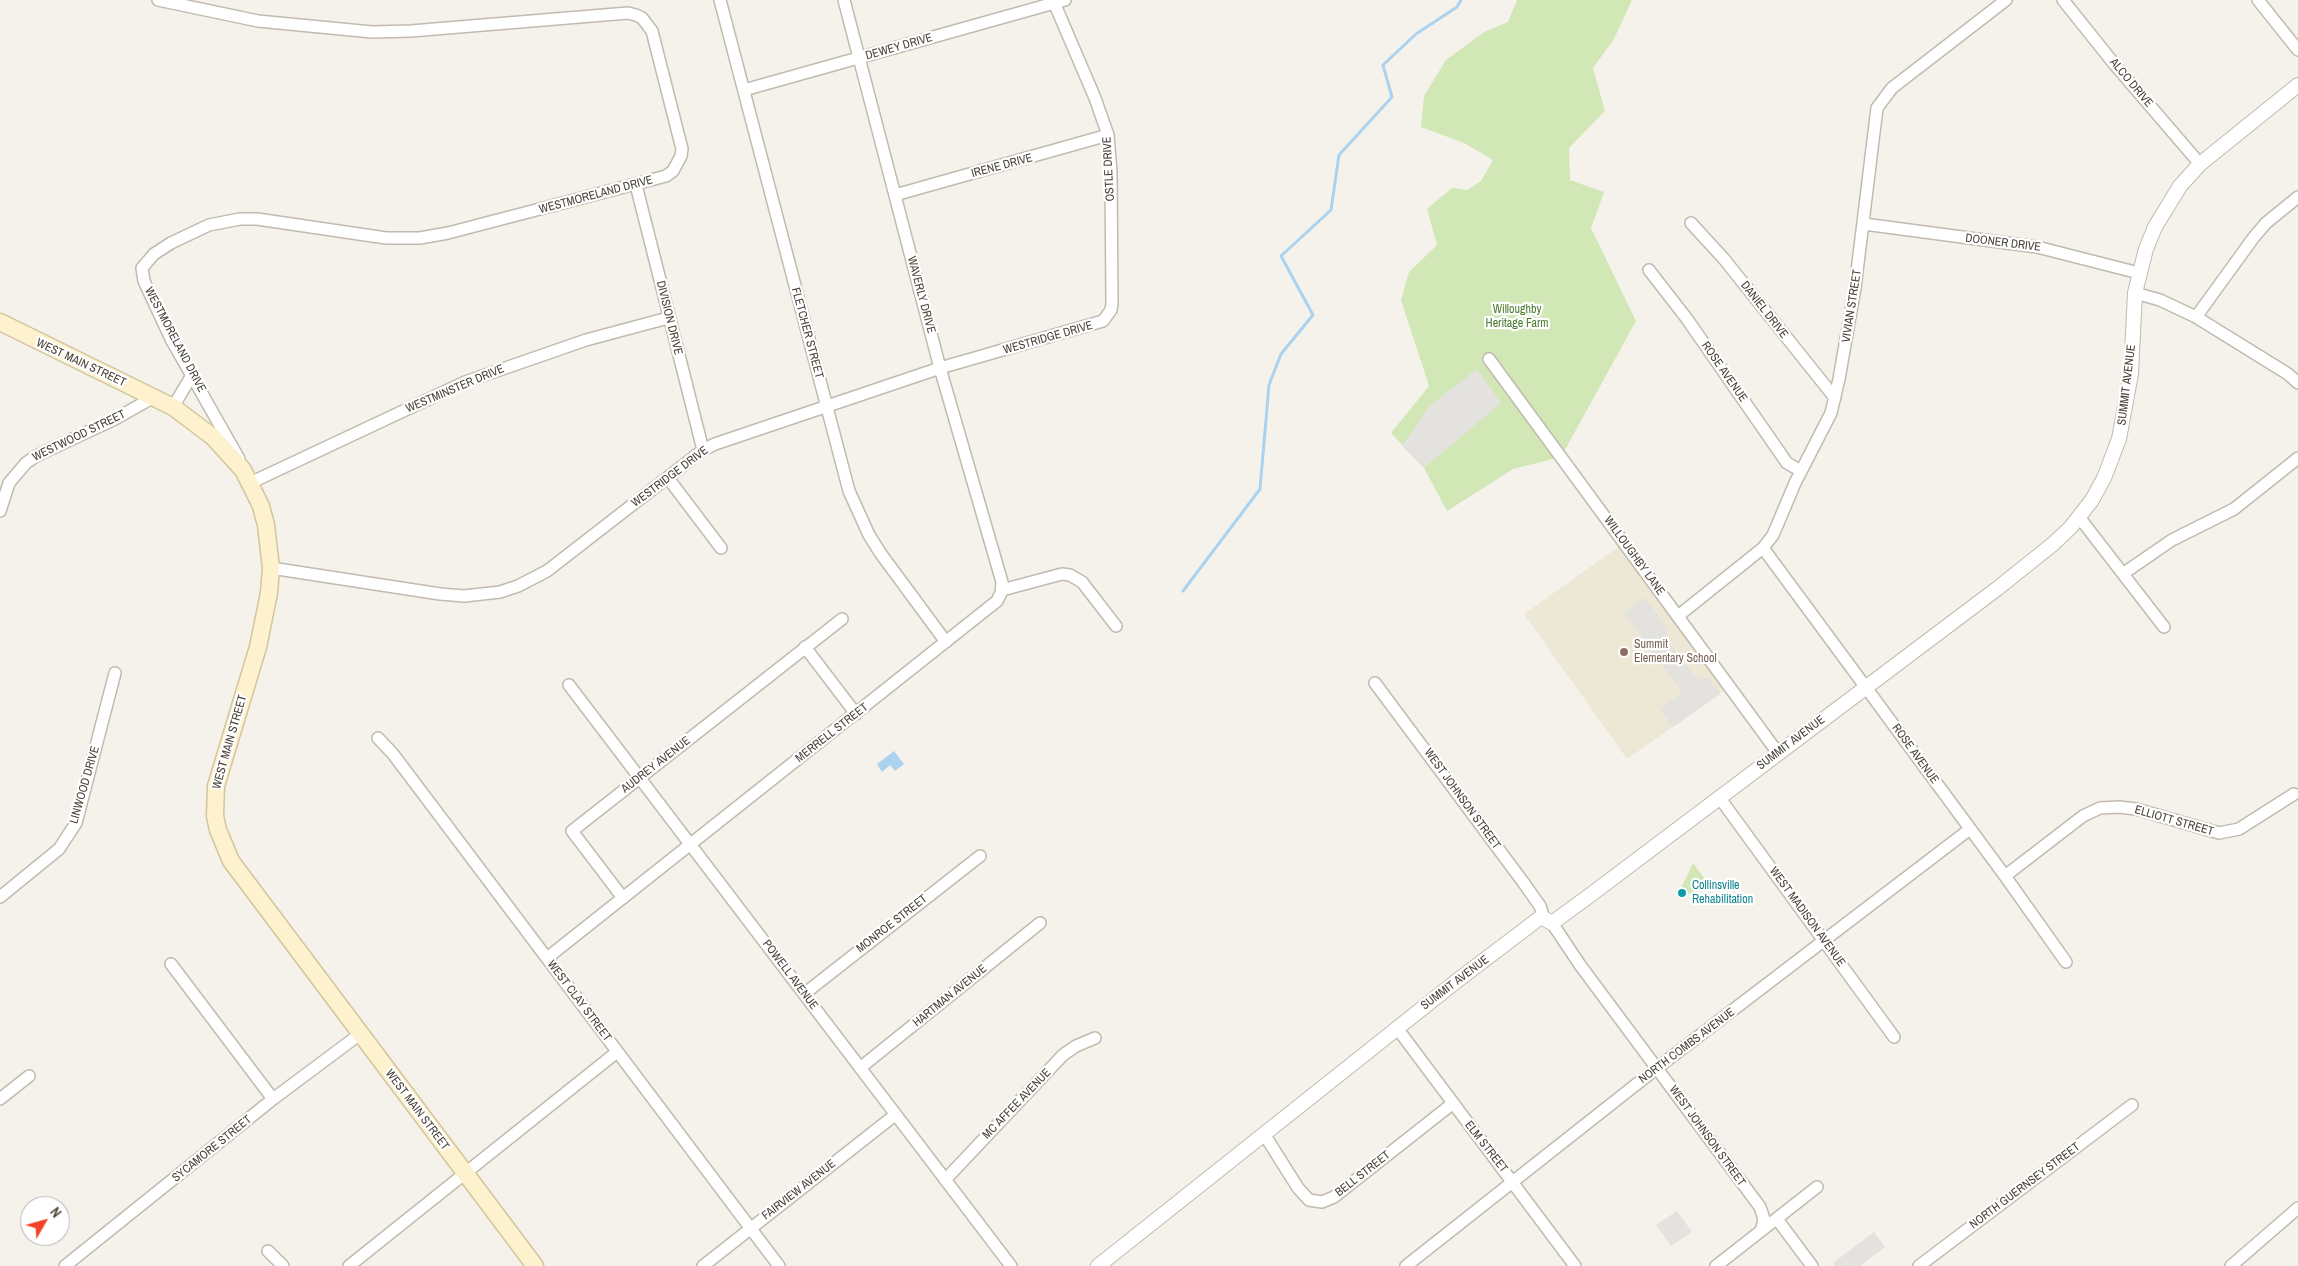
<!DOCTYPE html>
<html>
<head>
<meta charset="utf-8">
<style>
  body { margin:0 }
  #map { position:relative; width:2298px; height:1266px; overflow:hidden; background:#f5f2eb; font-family:"Archivo Narrow",sans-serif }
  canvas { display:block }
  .north { position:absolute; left:20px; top:1196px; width:50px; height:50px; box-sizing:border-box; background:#fff; border:1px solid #b6b4b0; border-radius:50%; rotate:52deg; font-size:14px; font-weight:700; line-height:20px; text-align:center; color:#494339 }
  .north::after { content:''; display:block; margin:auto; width:18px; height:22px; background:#f34225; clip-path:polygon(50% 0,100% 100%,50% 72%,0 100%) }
</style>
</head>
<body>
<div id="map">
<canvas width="2298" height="1266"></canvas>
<div class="north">N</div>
</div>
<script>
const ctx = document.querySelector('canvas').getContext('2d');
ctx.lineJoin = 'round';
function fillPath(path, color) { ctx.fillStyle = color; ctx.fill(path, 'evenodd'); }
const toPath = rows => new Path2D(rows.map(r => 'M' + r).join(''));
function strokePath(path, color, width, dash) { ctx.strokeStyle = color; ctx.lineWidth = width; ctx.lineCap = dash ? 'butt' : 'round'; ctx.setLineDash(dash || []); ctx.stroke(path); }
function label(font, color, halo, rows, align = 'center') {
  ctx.font = font + ' "Archivo Narrow",sans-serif'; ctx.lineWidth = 4.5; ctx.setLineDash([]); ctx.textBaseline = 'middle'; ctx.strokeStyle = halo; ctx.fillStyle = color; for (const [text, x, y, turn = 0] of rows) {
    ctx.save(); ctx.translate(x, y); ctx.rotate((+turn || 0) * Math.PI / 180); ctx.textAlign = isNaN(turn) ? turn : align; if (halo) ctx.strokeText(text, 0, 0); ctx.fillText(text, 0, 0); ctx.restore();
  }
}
fillPath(toPath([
  [1621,545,1724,691,1627,759,1524,614]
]), '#ede7d6');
fillPath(toPath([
  [1517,0,1632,0,1614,39,1593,68,1605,111,1569,148,1570,180,1604,192,1591,228,1636,321,1561,457,1513,469,1447,511,1424,468,1391,433,1429,386,1401,300,1409,272,1437,245,1427,209,1452,188,1467,190,1481,181,1493,160,1464,143,1421,127,1424,96,1446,60,1484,32,1508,22],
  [1693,863,1707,882,1694,893,1678,894]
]), '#d2e7b6');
fillPath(toPath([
  [1477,369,1501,403,1424,468,1402,446,1430,405],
  [1644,597,1668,629,1665,637,1693,674,1702,679,1707,677,1720,694,1673,727,1660,709,1682,692,1624,613],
  [1677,1211,1692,1232,1671,1246,1656,1225],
  [1874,1232,1885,1247,1860,1266,1835,1266,1833,1263]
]), '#e4e2df');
fillPath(toPath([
  [894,751,904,764,895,771,890,765,882,772,877,764]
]), '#abd3ef');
strokePath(toPath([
  [1183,591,1260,489,1269,385,1281,354,1313,315,1281,256,1331,210,1339,155,1392,97,1383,65,1416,34,1457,7,1461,0]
]), '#abd3ef', 3);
const minor = toPath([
  [158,0,258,21,372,32,411,31,628,13,636,15,642,18,652,31,682,149,681,156,673,171,666,176,448,233,420,238,386,238,257,219,240,219,209,225,171,243,154,254,142,268,144,281,171,339,239,459],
  [720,0,849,491,869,535,881,554,946,642],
  [2063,0,2115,65,2200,164],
  [2258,0,2298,50],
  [744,90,1065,0],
  [636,185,703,450],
  [895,195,1108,135],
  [1691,223,1724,259,1835,398],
  [1864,224,2037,247,2139,273],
  [1649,270,1687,319,1787,463,1801,471],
  [2135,293,2160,300,2196,317,2288,374,2298,383],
  [2196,317,2254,237,2266,223,2298,197],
  [1489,359,1778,753],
  [173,407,192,375],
  [668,478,721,548],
  [250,483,465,382,586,340,668,318],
  [0,511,9,483,26,463,36,456,115,419,154,397],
  [2079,517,2164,627],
  [1763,548,2005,876,2066,962],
  [271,568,440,594,464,596,500,592,518,586,547,571,703,450,715,444,940,368,1103,321,1111,310,1112,303,1111,172,1108,135,1095,98,1053,0],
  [2124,573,2172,540,2234,509,2298,458],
  [1002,590,1062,574,1070,575,1082,582,1116,626],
  [1678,616,1763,548,1773,535,1795,483,1831,413,1839,379,1855,288,1877,108,1892,88,2006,0],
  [805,647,856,714],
  [1375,683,1523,882,1540,906,1542,912,1541,917],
  [569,685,1011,1266],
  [378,738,393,754,779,1266],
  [1719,797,1894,1037],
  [2005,876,2083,816,2100,808,2119,807,2136,809,2219,833,2239,829,2294,794],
  [0,897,59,849,76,823,115,673],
  [623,898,572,831,842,619],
  [1552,923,1580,965,1760,1207,1764,1219,1761,1231],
  [547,958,997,601,1001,593,1002,582,940,368,844,0],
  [171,964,273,1099],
  [804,994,980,856],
  [1397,1028,1575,1266],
  [860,1068,1040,923],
  [0,1099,29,1076],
  [1264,1134,1298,1188,1309,1200,1322,1202,1334,1197,1452,1104],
  [945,1180,1063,1055,1076,1046,1095,1038],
  [1777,1219,1812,1266],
  [268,1251,283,1266],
  [65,1266,273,1099,360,1034],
  [349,1266,617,1052],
  [703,1266,895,1115],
  [1406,1266,1657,1068,1970,829],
  [1716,1266,1817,1187],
  [1919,1266,2132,1105],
  [2231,1266,2298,1208]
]);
const tertiary = toPath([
  [1098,1266,1458,980,1541,917,1552,923,1589,896,1998,588,2053,544,2071,527,2092,500,2104,478,2119,439,2131,374,2135,293,2146,249,2155,227,2180,186,2200,164,2298,85]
]);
const secondary = toPath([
  [0,322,173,407,213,437,243,470,261,506,266,525,271,568,269,593,258,647,216,786,215,816,218,830,231,861,535,1266]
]);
strokePath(minor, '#c1baae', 14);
strokePath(tertiary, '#c1baae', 16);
strokePath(secondary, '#d3c59c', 19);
strokePath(minor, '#fff', 11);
strokePath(tertiary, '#fff', 14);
strokePath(secondary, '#fdf1ce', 16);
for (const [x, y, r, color] of [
  [1624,652,5,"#8d6e63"],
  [1682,893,5,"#0f9aa8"]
]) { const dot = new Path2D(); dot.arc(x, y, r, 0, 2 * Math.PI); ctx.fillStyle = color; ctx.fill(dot); strokePath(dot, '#fff', 2); }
label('12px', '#494339', '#fff', [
  ["DEWEY DRIVE",899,47,-16],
  ["ALCO DRIVE",2131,83,50],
  ["IRENE DRIVE",1002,166,-15],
  ["OSTLE DRIVE",1109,169,-93],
  ["WESTMORELAND DRIVE",596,195,-15],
  ["DOONER DRIVE",2003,243,7],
  ["WAVERLY DRIVE",921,295,75],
  ["VIVIAN STREET",1852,306,-81],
  ["DANIEL DRIVE",1764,310,52],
  ["DIVISION DRIVE",669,318,76],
  ["FLETCHER STREET",807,333,75],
  ["WESTRIDGE DRIVE",1048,338,-16],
  ["WESTMORELAND DRIVE",175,340,62],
  ["WEST MAIN STREET",81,363,25],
  ["ROSE AVENUE",1724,372,55],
  ["SUMMIT AVENUE",2127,385,-83],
  ["WESTMINSTER DRIVE",455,389,-23],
  ["WESTWOOD STREET",79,436,-26],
  ["WESTRIDGE DRIVE",670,477,-37],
  ["WILLOUGHBY LANE",1634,556,54],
  ["MERRELL STREET",832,733,-38],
  ["WEST MAIN STREET",230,742,-74],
  ["SUMMIT AVENUE",1791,743,-37],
  ["ROSE AVENUE",1915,754,54],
  ["AUDREY AVENUE",656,765,-38],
  ["LINWOOD DRIVE",85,785,-74],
  ["WEST JOHNSON STREET",1462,799,54],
  ["ELLIOTT STREET",2174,821,16],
  ["WEST MADISON AVENUE",1807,917,54],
  ["MONROE STREET",892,924,-38],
  ["POWELL AVENUE",790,975,53],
  ["SUMMIT AVENUE",1455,983,-37],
  ["HARTMAN AVENUE",950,996,-39],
  ["WEST CLAY STREET",579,1001,53],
  ["NORTH COMBS AVENUE",1687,1046,-37],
  ["MC AFFEE AVENUE",1017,1104,-46],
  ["WEST MAIN STREET",417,1110,53],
  ["WEST JOHNSON STREET",1707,1136,54],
  ["ELM STREET",1486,1147,52],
  ["SYCAMORE STREET",212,1149,-39],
  ["BELL STREET",1363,1174,-38],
  ["NORTH GUERNSEY STREET",2025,1186,-37],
  ["FAIRVIEW AVENUE",799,1190,-38]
]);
label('12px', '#4b7a2d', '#fff', [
  ["Willoughby",1517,310],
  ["Heritage Farm",1517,324]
]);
label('12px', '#785e54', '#fff', [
  ["Summit",1634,645],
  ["Elementary School",1634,659]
], 'left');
label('12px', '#0d838f', '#fff', [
  ["Collinsville",1692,886],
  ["Rehabilitation",1692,900]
], 'left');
</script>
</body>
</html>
